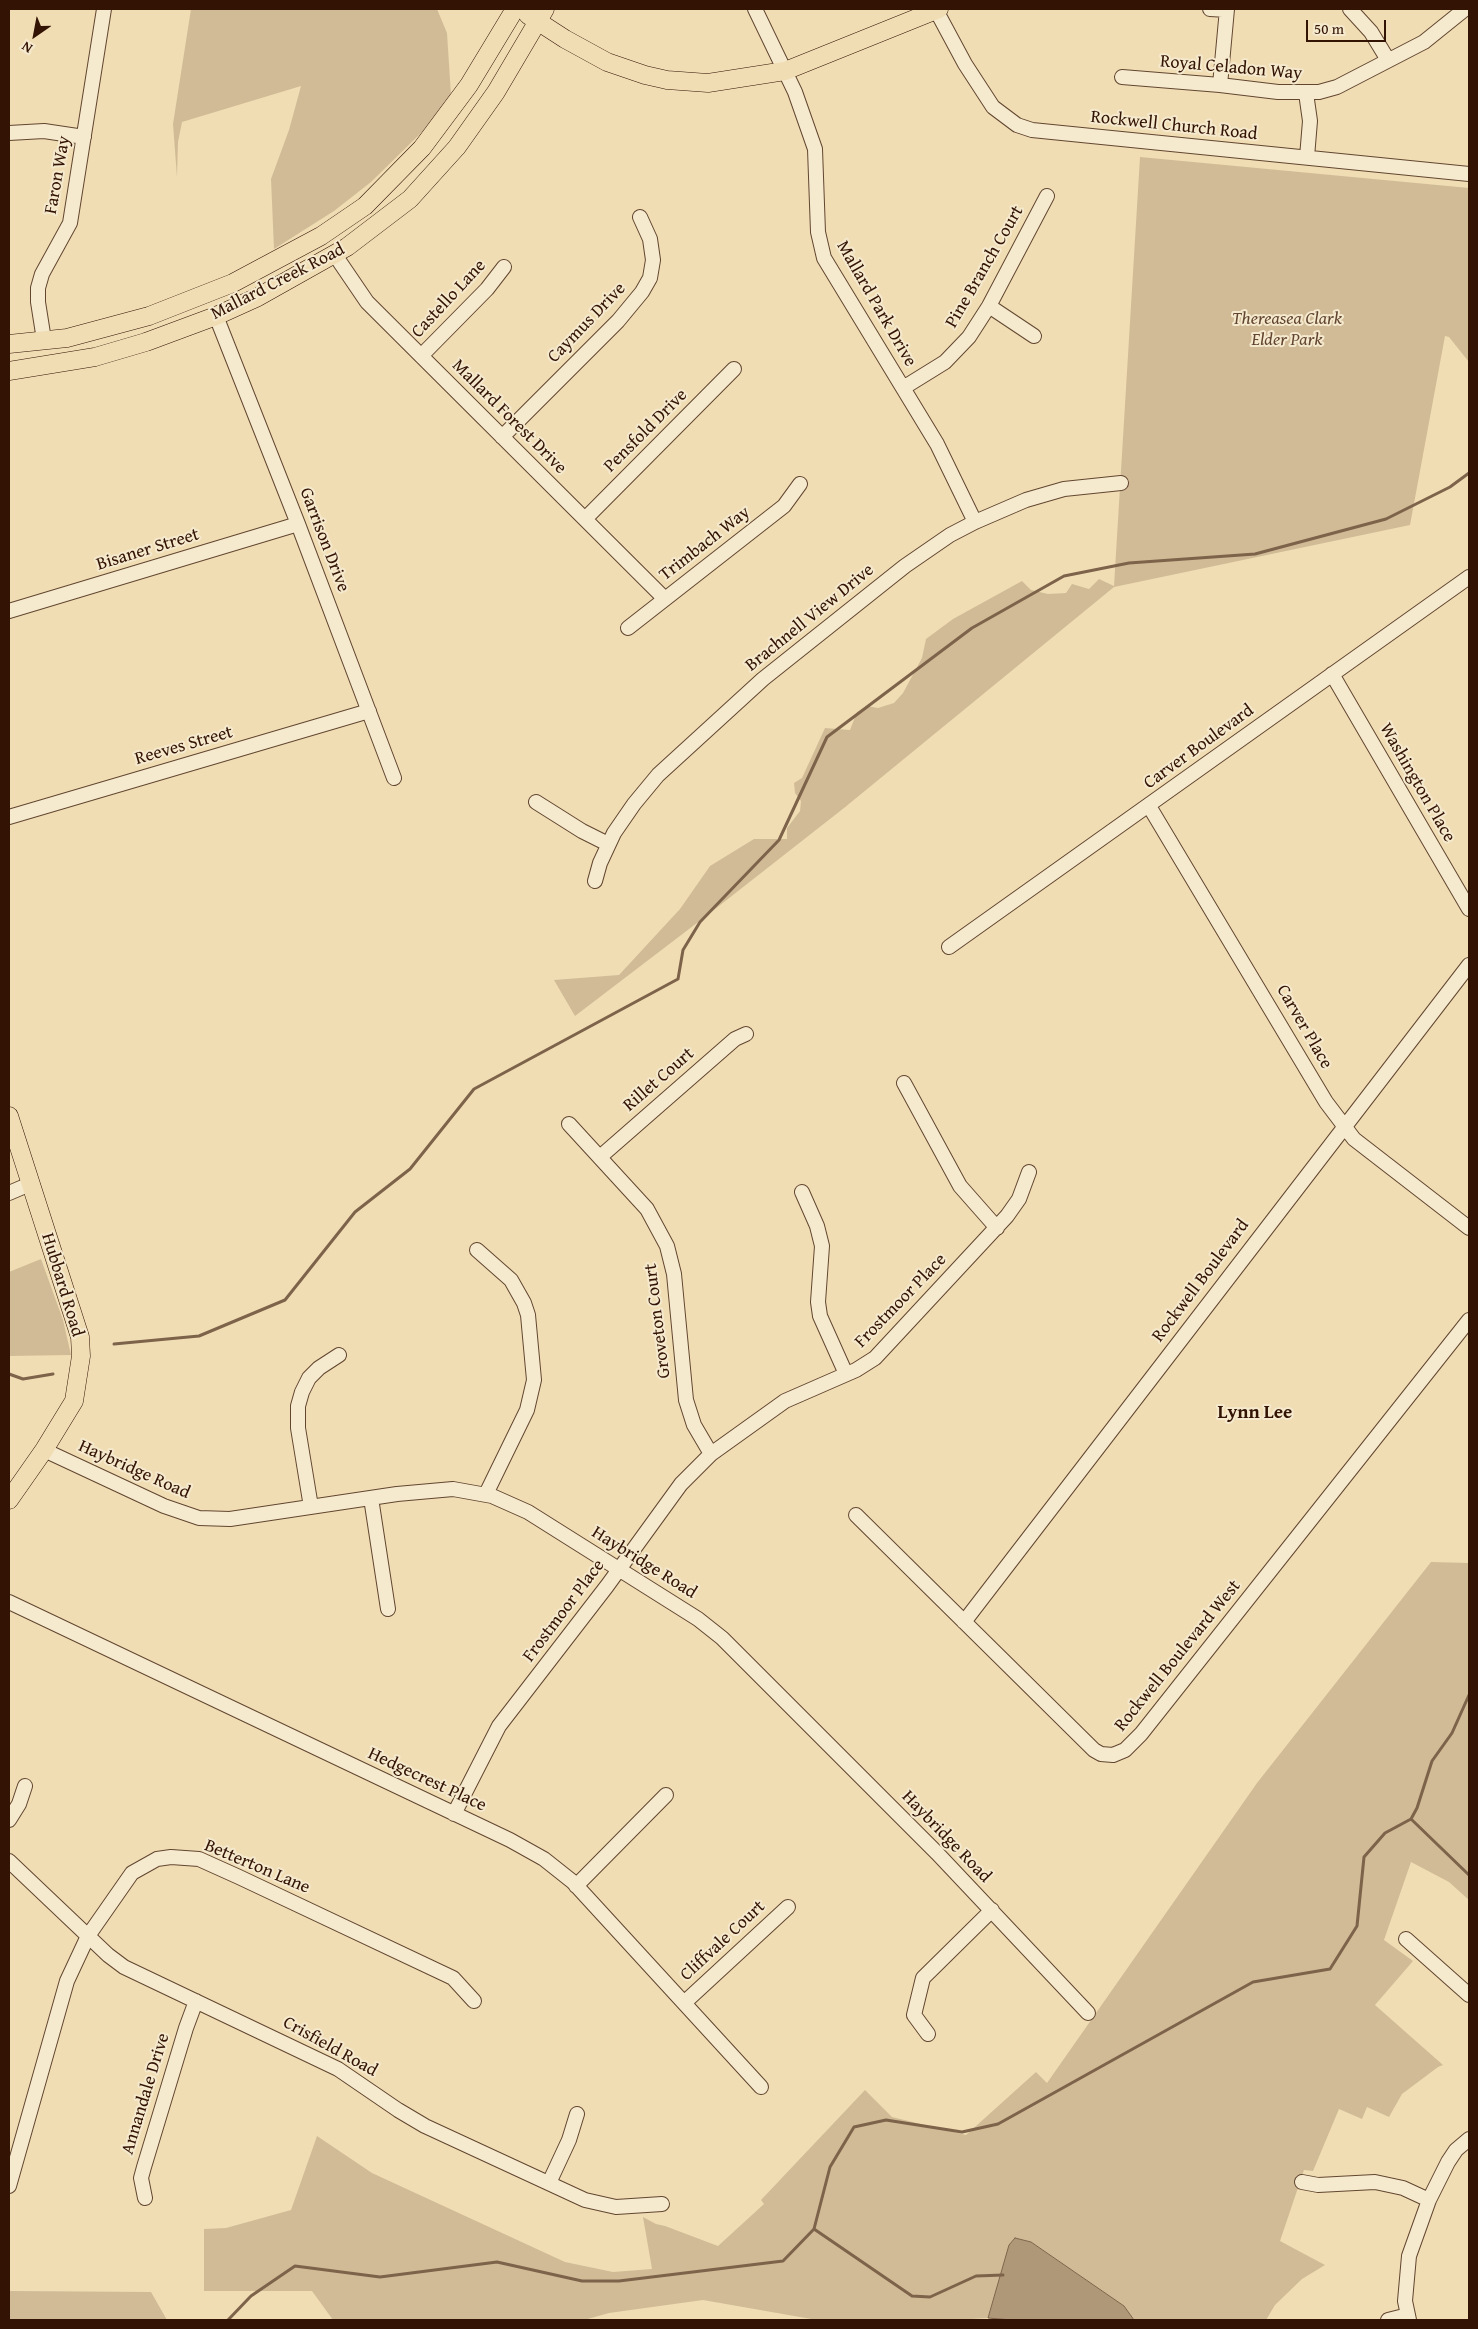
<!DOCTYPE html>
<html>
<head>
<meta charset="utf-8">
<style>
  body { margin:0 }
  #map { position:relative; width:1478px; height:2329px; overflow:hidden; background:#f0ddb4; font-family:"Gentium Book Plus",serif }
  canvas { display:block }
  .frame { position:absolute; inset:0; border:10px solid #321304; pointer-events:none }
  .north { position:absolute; left:10px; top:10px; width:50px; height:50px; -webkit-text-stroke:4px #f5e9ce; paint-order:stroke; rotate:213deg; font-size:14px; font-weight:700; line-height:20px; text-align:center; color:#321304 }
  .north::after { content:''; display:block; margin:auto; width:18px; height:22px; background:#321304; clip-path:polygon(50% 0,100% 100%,50% 72%,0 100%) }
  .scale { position:absolute; left:1306px; top:20px; width:80px; height:22px; box-sizing:border-box; border:2px solid #321304; border-top:0; padding-left:6px; font-size:15px; line-height:18px; white-space:nowrap; color:#321304; -webkit-text-stroke:4px #f5e9ce; paint-order:stroke }
</style>
</head>
<body>
<div id="map">
<canvas width="1478" height="2329"></canvas>
<div class="frame"></div>
<div class="north">N</div>
<div class="scale">50 m</div>
</div>
<script>
const ctx = document.querySelector('canvas').getContext('2d');
ctx.lineJoin = 'round';
function fillPath(path, color) { ctx.fillStyle = color; ctx.fill(path, 'evenodd'); }
const toPath = rows => new Path2D(rows.map(r => 'M' + r).join(''));
function strokePath(path, color, width, dash) { ctx.strokeStyle = color; ctx.lineWidth = width; ctx.lineCap = dash ? 'butt' : 'round'; ctx.setLineDash(dash || []); ctx.stroke(path); }
function label(font, color, halo, rows, align = 'center') {
  ctx.font = font + ' "Gentium Book Plus",serif'; ctx.lineWidth = 4; ctx.setLineDash([]); ctx.textBaseline = 'middle'; ctx.strokeStyle = halo; ctx.fillStyle = color; for (const [text, x, y, turn = 0] of rows) {
    ctx.save(); ctx.translate(x, y); ctx.rotate((+turn || 0) * Math.PI / 180); ctx.textAlign = isNaN(turn) ? turn : align; if (halo) ctx.strokeText(text, 0, 0); ctx.fillText(text, 0, 0); ctx.restore();
  }
}
fillPath(toPath([
  [191,9,437,9,447,33,451,95,422,132,371,182,334,211,274,249,271,179,289,130,301,86,182,122,178,142,177,177,173,124],
  [1140,157,1469,188,1469,362,1449,337,1445,336,1410,525,1114,587,844,808,710,913,575,1016,554,980,619,975,680,909,710,866,754,839,787,839,787,828,800,811,801,801,795,793,794,783,802,778,825,728,850,730,857,712,867,706,878,708,894,703,903,693,922,658,926,639,953,619,1022,581,1031,590,1048,594,1066,593,1072,584,1089,589,1099,579,1114,586],
  [41,1259,63,1320,71,1355,9,1356,9,1272],
  [1431,1562,1469,1563,1469,1900,1449,1882,1411,1862,1384,1940,1413,1961,1375,2005,1443,2065,1438,2067,1402,2094,1389,2117,1367,2107,1362,2119,1339,2109,1313,2171,1304,2170,1280,2241,1325,2265,1302,2279,1275,2305,1266,2320,1134,2320,1124,2306,1031,2242,1015,2238,1009,2245,988,2318,955,2320,817,2320,703,2300,609,2313,584,2320,333,2320,312,2291,204,2291,204,2229,226,2228,291,2210,317,2136,372,2173,565,2262,613,2272,652,2269,643,2217,656,2224,665,2226,718,2246,764,2204,761,2200,865,2090,892,2117,966,2135,1036,2072,1047,2083,1257,1783],
  [9,2291,151,2292,167,2320,9,2320]
]), '#d0bb96');
const water = toPath([
  [1015,2238,1031,2242,1124,2306,1134,2320,1012,2320,988,2318,1009,2245,1015,2238]
]);
fillPath(water, '#af9878');
strokePath(water, '#7d634a', 1);
strokePath(toPath([
  [114,1344,199,1336,285,1300,355,1212,410,1169,474,1089,678,979,683,950,700,922,779,840,827,737,972,628,1064,576,1129,563,1255,554,1386,519,1450,487,1469,473],
  [9,1374,23,1379,53,1374],
  [1411,1819,1469,1875],
  [814,2229,912,2296,930,2297,976,2276,1003,2275],
  [228,2320,251,2296,295,2266,380,2277,497,2262,582,2281,619,2281,783,2261,814,2229,830,2167,854,2127,886,2120,962,2132,998,2124,1253,1982,1330,1969,1357,1926,1364,1857,1385,1833,1411,1819,1417,1808,1432,1761,1452,1733,1469,1695]
]), '#7d634a', 3);
const minor = toPath([
  [755,9,795,92,815,149,818,232,824,258,937,444,975,522],
  [1210,9,1227,10],
  [1350,9,1371,32,1388,60],
  [936,10,965,64,993,107,1017,125,1032,130,1469,174],
  [1122,77,1220,85,1278,92,1319,92,1337,87,1424,42,1465,9],
  [1220,85,1227,9],
  [1306,93,1310,121,1307,157],
  [9,133,44,131,84,137],
  [335,255,367,302,665,599],
  [989,306,1034,336],
  [216,316,298,524,394,778],
  [44,340,38,302,38,288,42,274,70,223,104,9],
  [421,356,487,289,504,267],
  [903,388,945,362,969,337,989,306,1047,196],
  [502,437,618,321,642,292,650,278,653,260,650,239,640,217],
  [585,519,734,369],
  [9,611,298,524],
  [628,628,784,506,800,484],
  [1332,674,1469,909],
  [536,802,582,831,608,844],
  [1149,806,1326,1102,1354,1139,1469,1228],
  [9,817,369,711],
  [595,881,600,863,614,833,634,804,658,775,763,679,905,566,950,535,975,522,1026,500,1064,489,1121,483],
  [949,947,1469,577],
  [904,1083,960,1186,997,1228],
  [569,1124,647,1209,667,1246,674,1274,686,1400,694,1425,711,1454],
  [600,1157,735,1039,746,1034],
  [802,1192,817,1226,822,1246,818,1302,820,1316,846,1374],
  [9,1193,30,1184],
  [477,1250,511,1280,524,1303,528,1315,534,1380,527,1410,486,1494],
  [44,1450,164,1506,199,1518,230,1519,397,1494,453,1489,492,1496,528,1512,698,1619,722,1638,937,1853,1088,2013],
  [371,1498,388,1609],
  [311,1507,298,1428,298,1406,302,1392,309,1378,319,1368,339,1355],
  [856,1515,1094,1750,1101,1754,1113,1755,1125,1750,1141,1734,1469,1320],
  [9,1602,510,1840,544,1859,573,1882,761,2087],
  [964,1622,1469,965],
  [454,1814,499,1726,607,1586,681,1484,711,1454,785,1401,856,1370,875,1358,1007,1216,1019,1199,1029,1172],
  [9,1820,19,1804,25,1786],
  [9,1861,108,1955,124,1967,338,2069,398,2110,425,2126,585,2200,616,2207,662,2204],
  [576,1886,666,1795],
  [1406,1939,1469,1995],
  [684,2003,788,1907],
  [928,2034,914,2015,923,1978,992,1910],
  [1302,2182,1318,2185,1375,2182,1403,2188,1429,2200],
  [549,2183,569,2140,577,2114],
  [9,2186,67,1981,88,1936,132,1873,157,1859,171,1857,199,1859,239,1877,453,1978,474,2001],
  [145,2198,141,2178,144,2167,186,2028,196,2001],
  [1388,2320,1408,2315],
  [1409,2320,1405,2301,1409,2256,1429,2200,1448,2162,1456,2150,1469,2139]
]);
const major = toPath([
  [528,15,565,39,607,62,645,75,667,80,708,83,785,71,939,9],
  [9,344,67,338,149,316,233,283,321,236,365,206,422,148,469,85,515,9],
  [9,371,95,357,146,342,216,316,258,297,347,247,410,199,457,147,496,92,545,9],
  [9,1116,80,1337,81,1356,74,1401,44,1450,9,1500]
]);
strokePath(minor, '#624630', 16);
strokePath(major, '#321304', 19);
strokePath(minor, '#f5e9ce', 14);
strokePath(major, '#f0ddb4', 18);
label('18px', '#321304', '#f5e9ce', [
  ["Royal Celadon Way",1231,68,5],
  ["Rockwell Church Road",1174,126,6],
  ["Faron Way",58,175,-80],
  ["Pine Branch Court",985,267,-60],
  ["Mallard Creek Road",278,282,-27],
  ["Castello Lane",449,299,-47],
  ["Mallard Park Drive",876,304,60],
  ["Caymus Drive",587,323,-46],
  ["Mallard Forest Drive",509,417,45],
  ["Pensfold Drive",646,431,-45],
  ["Garrison Drive",324,540,69],
  ["Trimbach Way",705,544,-38],
  ["Bisaner Street",148,550,-17],
  ["Brachnell View Drive",810,618,-39],
  ["Reeves Street",184,746,-16],
  ["Carver Boulevard",1199,747,-36],
  ["Washington Place",1417,783,60],
  ["Carver Place",1304,1027,60],
  ["Rillet Court",659,1080,-41],
  ["Rockwell Boulevard",1201,1281,-53],
  ["Hubbard Road",62,1285,73],
  ["Frostmoor Place",901,1301,-46],
  ["Groveton Court",658,1321,-97],
  ["Haybridge Road",134,1470,24],
  ["Haybridge Road",644,1563,32],
  ["Frostmoor Place",564,1611,-53],
  ["Rockwell Boulevard West",1178,1656,-51],
  ["Hedgecrest Place",427,1780,25],
  ["Haybridge Road",946,1837,46],
  ["Betterton Lane",257,1867,23],
  ["Cliffvale Court",723,1941,-43],
  ["Crisfield Road",330,2047,29],
  ["Annandale Drive",146,2094,-73]
]);
label('italic 18px', '#614530', '#f5e9ce', [
  ["Thereasea Clark",1287,319],
  ["Elder Park",1287,340]
]);
label('bold 19px', '#321304', '#f5e9ce', [
  ["Lynn Lee",1255,1413]
]);
</script>
</body>
</html>
